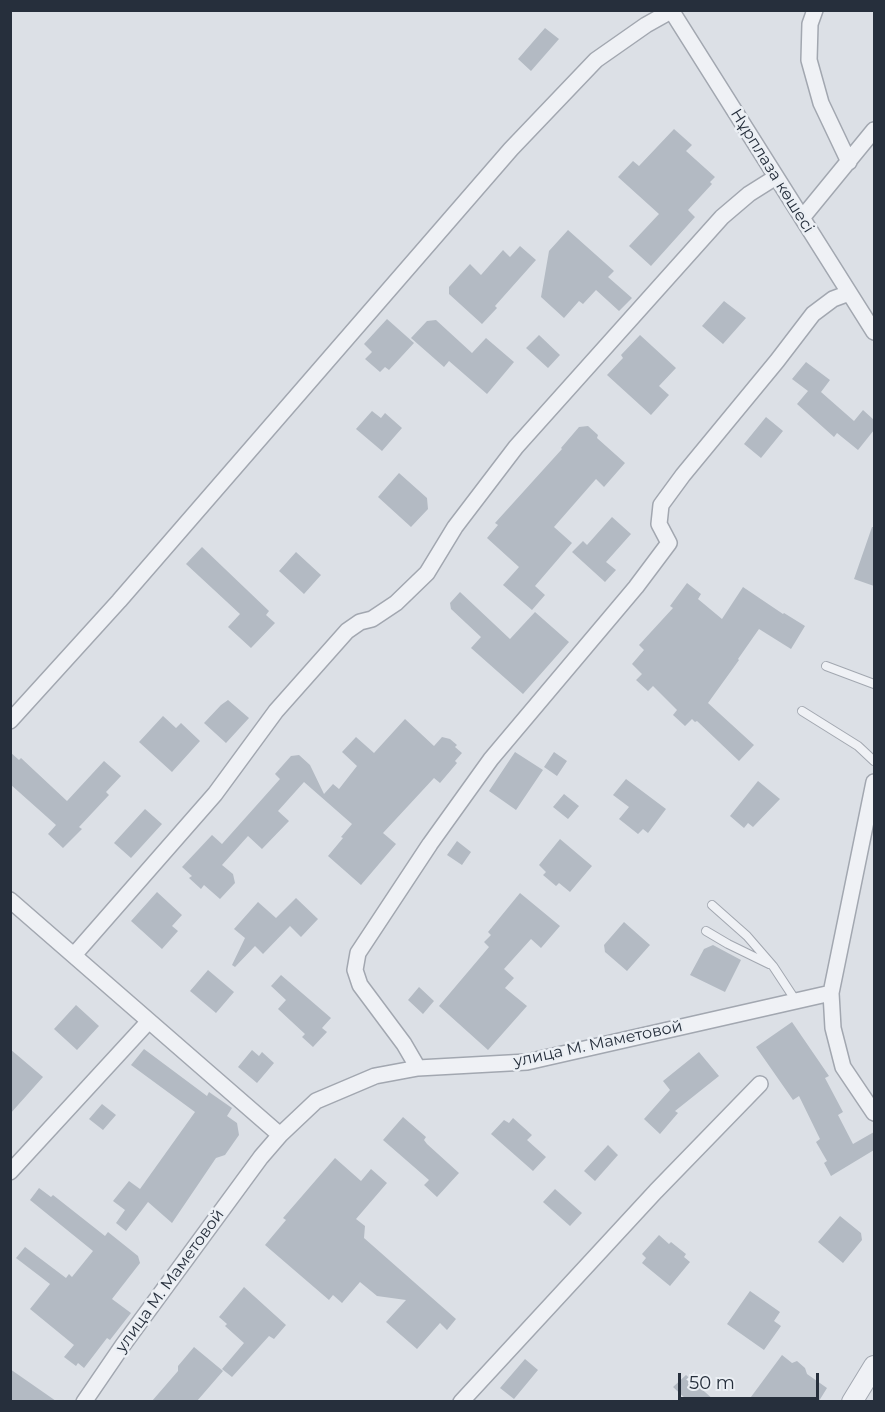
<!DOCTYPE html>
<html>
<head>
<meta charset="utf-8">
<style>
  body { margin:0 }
  #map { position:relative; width:885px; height:1412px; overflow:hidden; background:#dce0e6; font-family:Montserrat,sans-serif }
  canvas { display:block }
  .frame { position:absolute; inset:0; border:12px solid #262f3c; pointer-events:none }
  .scale { position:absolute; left:678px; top:1373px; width:141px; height:27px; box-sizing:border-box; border:3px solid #262f3c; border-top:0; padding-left:8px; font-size:18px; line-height:21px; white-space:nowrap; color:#262f3c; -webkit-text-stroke:4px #ebeff4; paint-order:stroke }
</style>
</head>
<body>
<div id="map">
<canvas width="885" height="1412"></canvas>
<div class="frame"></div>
<div class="scale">50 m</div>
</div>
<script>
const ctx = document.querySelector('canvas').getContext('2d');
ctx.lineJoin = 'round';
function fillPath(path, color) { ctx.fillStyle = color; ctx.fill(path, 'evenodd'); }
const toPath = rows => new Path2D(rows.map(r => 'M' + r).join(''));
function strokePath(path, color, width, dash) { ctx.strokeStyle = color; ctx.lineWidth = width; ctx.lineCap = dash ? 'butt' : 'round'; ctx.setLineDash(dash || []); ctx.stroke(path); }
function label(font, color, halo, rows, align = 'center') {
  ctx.font = font + ' Montserrat,sans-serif'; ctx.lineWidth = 5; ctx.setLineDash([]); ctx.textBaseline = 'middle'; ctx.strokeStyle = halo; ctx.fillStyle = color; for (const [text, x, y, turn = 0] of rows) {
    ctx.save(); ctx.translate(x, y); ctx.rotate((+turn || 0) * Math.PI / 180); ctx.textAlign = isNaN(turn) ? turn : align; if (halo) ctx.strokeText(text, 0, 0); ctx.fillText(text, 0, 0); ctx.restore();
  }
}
fillPath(toPath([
  [545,28,559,39,531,71,518,59],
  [674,129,692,145,686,151,715,177,710,182,712,184,688,210,695,217,651,266,629,246,659,214,618,177,633,161,639,166],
  [568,230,614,271,608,277,632,298,619,311,596,290,583,304,579,301,564,318,541,297,549,251],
  [520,246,536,260,495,306,497,308,482,324,449,294,449,287,470,264,481,275,503,250,510,257],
  [724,301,746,318,723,344,702,326],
  [387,319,414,343,389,370,385,367,380,372,365,359,372,352,364,344],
  [436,320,472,353,486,338,514,362,487,394,449,361,444,367,411,338,427,321],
  [539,335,560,355,548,368,526,348],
  [640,335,676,368,659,386,669,395,651,415,607,375,623,358,621,355],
  [806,362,830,380,821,392,854,421,863,410,874,420,874,430,858,450,837,433,834,437,797,404,808,391,792,379],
  [372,411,381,418,385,413,402,428,382,451,356,429],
  [766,417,783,431,761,458,744,444],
  [588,426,598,435,597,438,625,463,604,487,596,479,554,527,572,543,535,586,545,595,532,610,503,585,519,567,487,538,498,525,495,523,562,449,561,448,579,427],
  [399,473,427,498,428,509,411,527,378,497],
  [612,517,631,534,606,562,616,570,605,582,572,552,583,541,587,545],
  [872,527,874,527,874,586,854,579],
  [202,547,269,611,266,615,275,623,251,648,228,627,240,614,186,564],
  [296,552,321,575,304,594,279,571],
  [687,583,701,594,698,599,722,619,743,587,783,614,784,613,805,626,791,649,759,629,738,659,739,660,708,703,754,745,739,761,697,721,695,722,692,719,685,726,673,715,677,710,653,686,648,691,636,680,642,674,632,664,644,650,639,645,673,608,670,606],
  [460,592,510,639,535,612,569,642,523,694,471,648,481,637,451,609,450,603],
  [228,700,249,718,226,743,204,723,221,705],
  [163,716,176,728,181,723,200,741,172,772,139,742],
  [405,719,434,746,442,737,450,739,457,745,455,747,462,753,455,761,457,763,440,783,434,778,383,833,396,844,361,885,328,856,343,838,341,837,352,824,304,782,278,811,289,821,262,849,248,836,222,865,233,874,235,883,220,899,204,885,201,889,189,878,192,876,182,867,212,835,222,844,280,779,275,774,291,756,299,755,310,765,324,794,333,784,339,789,357,766,342,752,356,737,374,753],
  [10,752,19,760,21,758,67,801,104,761,121,776,106,792,109,795,79,827,82,829,63,848,48,834,56,825,10,784],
  [515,752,543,770,516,810,489,791],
  [554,752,567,761,557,776,544,767],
  [626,779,666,809,648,833,643,829,638,834,619,819,629,807,613,795],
  [758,781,780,799,753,827,748,823,744,828,730,816],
  [564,794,579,806,568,819,553,807],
  [145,809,162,824,131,858,114,843],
  [560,839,592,866,570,892,559,883,556,886,543,875,546,872,539,865],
  [457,841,471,852,462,865,447,855],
  [157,892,182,915,172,926,178,931,162,949,131,921],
  [520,893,560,926,541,948,531,939,504,969,514,978,505,988,527,1006,488,1050,439,1006,489,947,484,942,491,935,488,932],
  [296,898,318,919,301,937,290,926,263,954,255,946,235,967,232,965,245,938,234,929,258,902,276,918],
  [624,922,650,945,627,971,605,952,604,945],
  [713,945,741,960,725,992,690,975,704,949],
  [208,970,234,992,216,1013,190,991],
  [281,975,331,1018,322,1028,327,1032,313,1047,302,1037,305,1034,278,1009,286,1000,271,986],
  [419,987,434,1001,423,1014,408,1000],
  [76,1005,99,1026,77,1050,54,1029],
  [792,1022,829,1076,825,1078,843,1112,838,1115,853,1144,874,1132,874,1150,831,1176,824,1163,827,1161,816,1142,820,1139,799,1096,793,1100,756,1047],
  [10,1049,43,1077,10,1114],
  [144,1049,207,1096,209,1092,232,1108,227,1116,237,1123,239,1135,225,1155,216,1158,172,1223,148,1202,126,1231,116,1223,125,1210,113,1201,129,1181,140,1189,195,1112,131,1065],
  [252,1050,259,1056,262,1052,274,1063,257,1083,238,1067],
  [699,1052,719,1076,675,1111,678,1113,660,1134,644,1119,670,1090,663,1081],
  [102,1104,116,1115,103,1130,89,1119],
  [403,1117,426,1137,424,1140,427,1144,459,1173,437,1197,424,1185,429,1180,383,1140],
  [513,1118,532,1135,527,1140,546,1157,533,1171,491,1134,504,1120,509,1123],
  [608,1145,618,1155,595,1181,584,1171],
  [335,1158,361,1181,371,1169,387,1183,356,1219,365,1226,364,1238,456,1319,447,1330,440,1323,417,1349,386,1322,406,1300,377,1296,360,1282,342,1303,333,1295,329,1300,265,1245,286,1220,283,1218],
  [39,1188,51,1197,53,1195,105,1236,108,1232,138,1256,140,1263,112,1299,131,1313,110,1340,107,1338,84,1368,78,1363,76,1366,64,1357,74,1345,30,1309,50,1284,16,1258,25,1247,66,1278,69,1274,72,1277,93,1251,30,1200],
  [555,1189,582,1213,570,1226,543,1202],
  [840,1216,861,1233,862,1240,843,1263,818,1242],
  [659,1235,669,1244,671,1242,686,1254,684,1257,690,1262,670,1286,642,1263,646,1258,642,1254],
  [244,1287,286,1325,274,1339,269,1336,232,1377,222,1369,244,1343,225,1326,227,1324,219,1317],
  [750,1291,780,1312,774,1321,781,1326,764,1350,727,1324],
  [194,1347,223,1371,197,1401,152,1401,178,1371,178,1366],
  [782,1355,792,1363,797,1361,805,1368,807,1374,827,1388,819,1401,748,1401],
  [525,1359,538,1370,514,1399,500,1388],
  [10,1369,56,1401,10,1401],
  [686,1375,715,1401,688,1401,673,1387]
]), '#b3bac3');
const service = toPath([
  [826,666,874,684],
  [802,711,858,746,874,761],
  [712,905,747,936,773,966,796,1001],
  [706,931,728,944,769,964]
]);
const minor = toPath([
  [671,10,874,332],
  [815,10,810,24,809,60,821,103,849,162],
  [802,218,874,130],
  [10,721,119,601,511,149,596,60,646,25,671,11],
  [874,782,831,993,833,1028,843,1067,874,1113],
  [10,900,280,1135],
  [74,955,215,794,276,711,347,631,360,622,372,619,396,603,427,573,455,527,516,447,722,217,749,194,776,177],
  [418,1068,404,1044,360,985,355,970,358,953,430,844,491,759,636,587,669,543,659,524,661,505,683,475,777,361,813,314,833,299,849,293],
  [10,1172,149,1021],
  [84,1402,123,1345,261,1157,280,1135,316,1101,375,1076,418,1068,527,1062,831,993],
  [461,1402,656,1191,760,1084]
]);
const tertiary = toPath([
  [852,1402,874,1366]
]);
strokePath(service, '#a2a7b0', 10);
strokePath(minor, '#a2a7b0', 18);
strokePath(tertiary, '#a2a7b0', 22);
strokePath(service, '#eff1f5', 8);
strokePath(minor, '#eff1f5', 15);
strokePath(tertiary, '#eff1f5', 20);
label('16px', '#262f3c', '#ebeff4', [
  ["Нұрплаза көшесі",772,171,58],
  ["улица М. Маметовой",598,1044,-12],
  ["улица М. Маметовой",170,1281,-54]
]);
</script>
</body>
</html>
